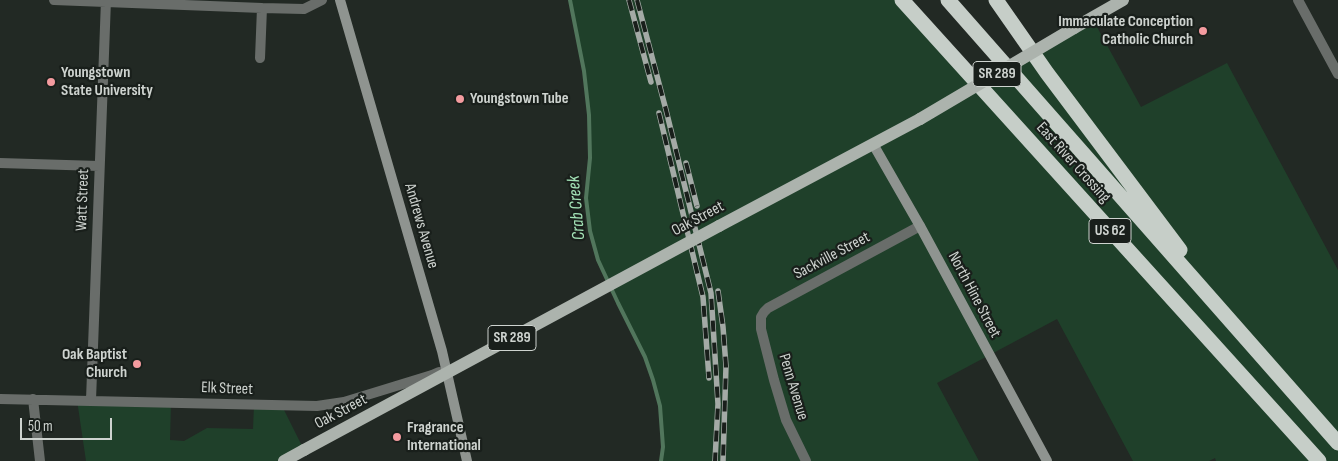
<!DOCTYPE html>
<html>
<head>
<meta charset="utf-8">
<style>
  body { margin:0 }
  #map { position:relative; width:1338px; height:461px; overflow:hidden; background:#222924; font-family:"Sofia Sans Condensed",sans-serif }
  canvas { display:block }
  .scale { position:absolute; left:20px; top:418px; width:92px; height:22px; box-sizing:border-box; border:2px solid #ced3cf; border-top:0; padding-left:6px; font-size:15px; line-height:18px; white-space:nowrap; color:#ced3cf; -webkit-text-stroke:4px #191f1b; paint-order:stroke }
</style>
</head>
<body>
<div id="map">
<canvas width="1338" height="461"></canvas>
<div class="scale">50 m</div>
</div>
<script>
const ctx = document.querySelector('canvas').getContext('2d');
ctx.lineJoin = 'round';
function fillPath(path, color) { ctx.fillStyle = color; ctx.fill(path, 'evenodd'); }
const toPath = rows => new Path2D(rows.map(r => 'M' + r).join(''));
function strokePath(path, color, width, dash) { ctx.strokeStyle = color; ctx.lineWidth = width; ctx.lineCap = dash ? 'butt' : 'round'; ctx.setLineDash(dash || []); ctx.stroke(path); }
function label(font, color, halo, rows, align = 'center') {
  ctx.font = font + ' "Sofia Sans Condensed",sans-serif'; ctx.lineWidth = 4.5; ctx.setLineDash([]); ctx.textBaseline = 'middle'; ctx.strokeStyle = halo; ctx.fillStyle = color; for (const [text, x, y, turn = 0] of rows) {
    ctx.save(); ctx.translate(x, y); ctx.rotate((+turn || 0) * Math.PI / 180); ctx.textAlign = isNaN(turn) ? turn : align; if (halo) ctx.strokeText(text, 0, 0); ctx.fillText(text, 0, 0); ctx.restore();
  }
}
fillPath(toPath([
  [570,0,902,0,979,85,1092,18,1141,107,1227,63,1338,270,1338,461,1216,461,1215,458,1209,461,1133,461,1057,319,937,383,979,461,661,461,663,447,660,406,653,380,645,357,618,303,598,260,590,231,586,198,590,158,589,115,584,71],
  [77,400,171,403,170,440,184,441,207,428,253,429,254,405,282,406,304,450,284,461,86,461]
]), '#1f402a');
strokePath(toPath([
  [570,0,584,71,589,115,590,158,586,198,590,231,598,260,618,303,645,357,653,380,660,406,663,447,661,461]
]), '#51765c', 4);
strokePath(toPath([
  [54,0,262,8,304,9,322,0],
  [1298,0,1338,74],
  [260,58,262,8],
  [0,163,99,166],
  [0,399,317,406,344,402,432,375,439,372],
  [33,399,40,461],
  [91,400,106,0],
  [806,461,786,420,774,380,761,329,761,317,764,312,768,308,920,226]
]), '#696d6a', 10);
strokePath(toPath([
  [340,0,442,351,467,461],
  [873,144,920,226,1047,461]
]), '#8f9490', 10);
strokePath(toPath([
  [1074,28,1123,0],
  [719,226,920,119],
  [284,461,304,450]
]), '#acb3ad', 12);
strokePath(toPath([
  [902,0,1319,461],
  [948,0,1338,443],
  [996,0,1047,73,1180,250]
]), '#c6cec8', 15);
const rail = toPath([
  [629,0,651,82],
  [637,0,666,110,711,293,718,404,715,461],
  [659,113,703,297,709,378],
  [686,163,697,206],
  [718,291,723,327,726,366,723,461]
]);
strokePath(rail, '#a4aaa6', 5.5);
strokePath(rail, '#191f1b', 4, [11]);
strokePath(toPath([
  [920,119,1074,28],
  [304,450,719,226]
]), '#acb3ad', 12);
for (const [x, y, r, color] of [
  [1203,31,5,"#f49b9f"],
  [51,82,5,"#f49b9f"],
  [460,99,5,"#f49b9f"],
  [137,364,5,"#f49b9f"],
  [397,437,5,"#f49b9f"]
]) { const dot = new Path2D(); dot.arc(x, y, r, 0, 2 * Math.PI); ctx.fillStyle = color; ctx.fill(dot); strokePath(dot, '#191f1b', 2); }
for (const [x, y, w] of [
  [997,74,48],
  [1110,231,42],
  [512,338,48]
]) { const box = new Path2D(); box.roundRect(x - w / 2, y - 12.5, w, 25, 4); ctx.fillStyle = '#191f1b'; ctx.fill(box); strokePath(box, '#ced3cf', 1); }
label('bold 15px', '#ced3cf', null, [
  ["SR 289",997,74],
  ["US 62",1110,231],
  ["SR 289",512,338]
]);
label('bold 16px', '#ced3cf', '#191f1b', [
  ["Immaculate Conception",1193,22,"right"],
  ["Catholic Church",1193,40,"right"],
  ["Youngstown",61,73],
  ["State University",61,91],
  ["Youngstown Tube",470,99],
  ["Oak Baptist",127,355,"right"],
  ["Church",127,373,"right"],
  ["Fragrance",407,428],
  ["International",407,446]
], 'left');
label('16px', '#ced3cf', '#191f1b', [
  ["East River Crossing",1073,163,48],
  ["Watt Street",83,200,-88],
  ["Oak Street",698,219,-28],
  ["Andrews Avenue",421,226,74],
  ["Sackville Street",832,256,-28],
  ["North Hine Street",974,295,62],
  ["Penn Avenue",793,387,73],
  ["Elk Street",227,389,2],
  ["Oak Street",341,412,-28]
]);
label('italic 18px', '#a4e3b7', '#191f1b', [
  ["Crab Creek",577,208,-95]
]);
</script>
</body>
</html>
